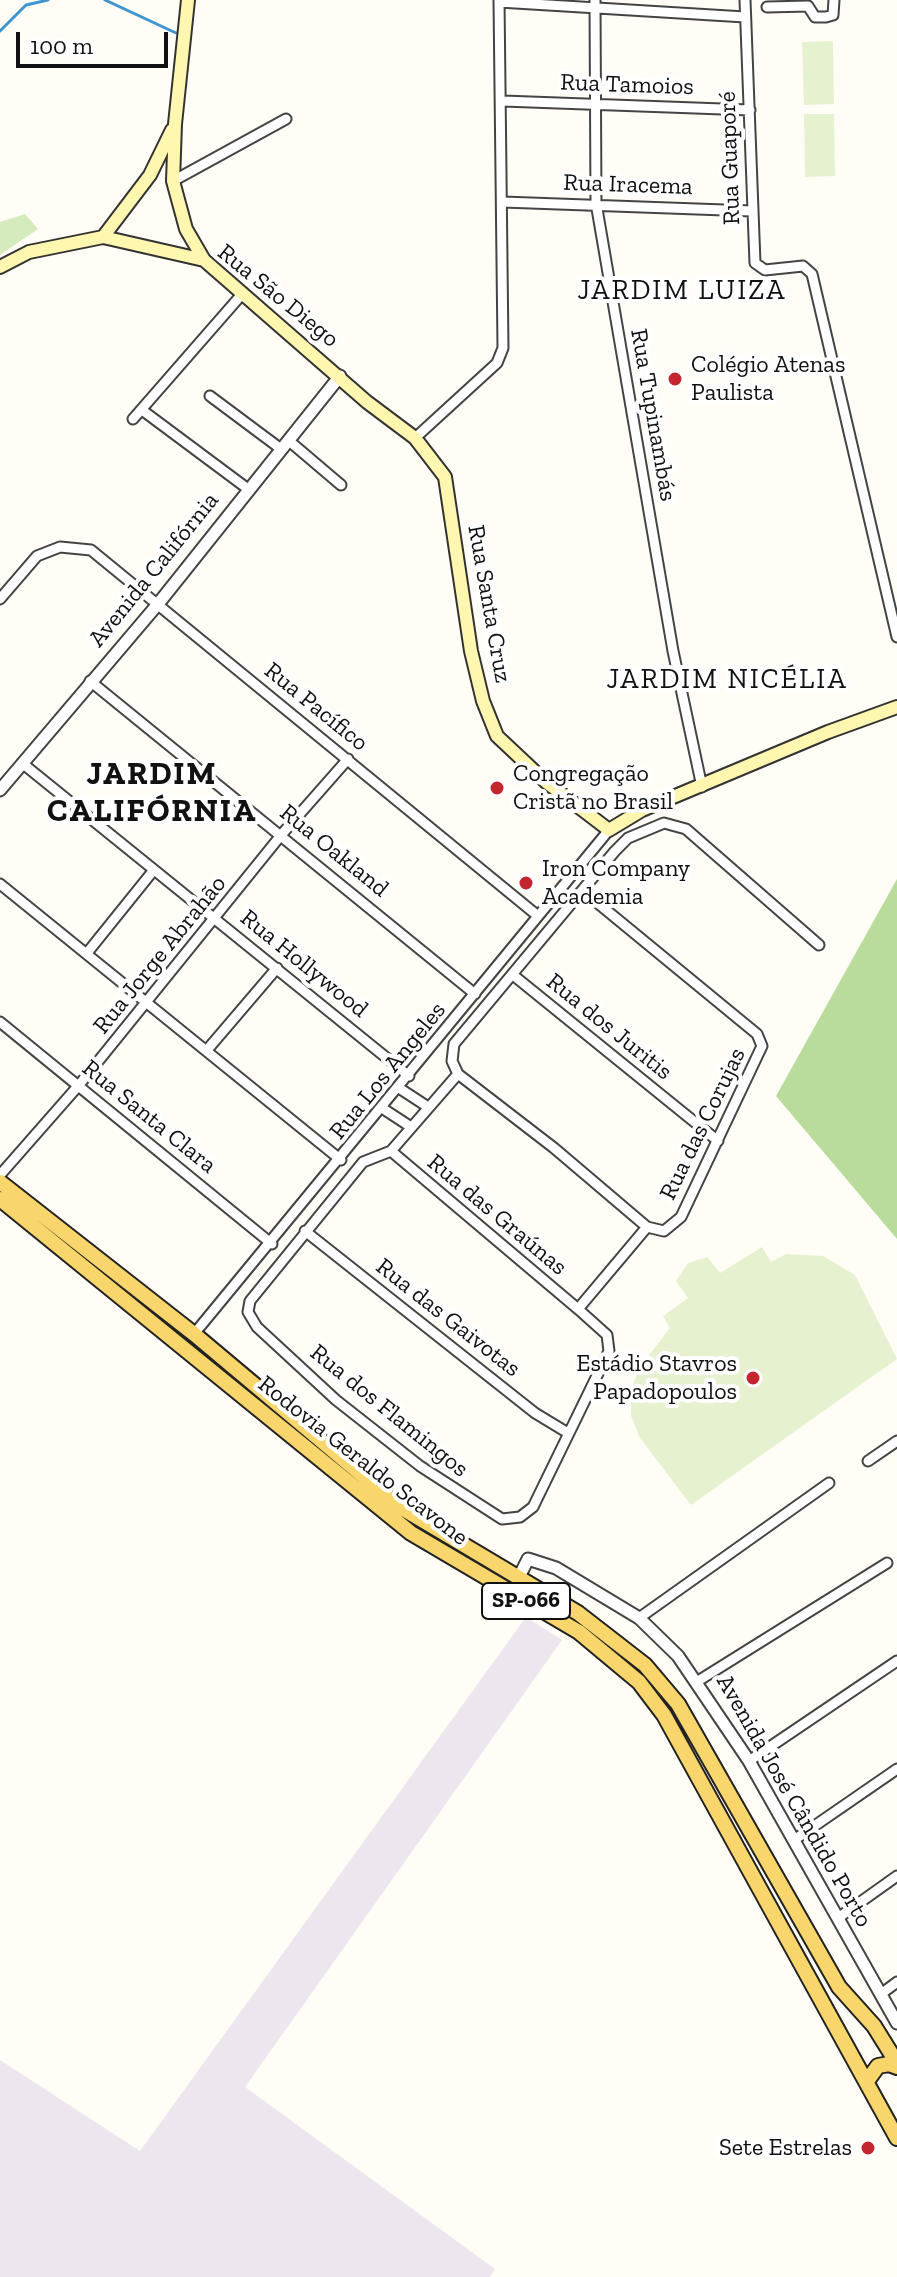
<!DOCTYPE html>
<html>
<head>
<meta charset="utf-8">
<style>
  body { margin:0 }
  #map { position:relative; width:897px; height:2277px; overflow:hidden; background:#fffdf5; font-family:"Zilla Slab",serif }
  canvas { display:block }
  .scale { position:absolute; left:16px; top:32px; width:152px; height:36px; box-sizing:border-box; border:4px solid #111; border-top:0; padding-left:10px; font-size:24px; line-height:28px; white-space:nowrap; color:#111; -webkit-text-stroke:6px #fff; paint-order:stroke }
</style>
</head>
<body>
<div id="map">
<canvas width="897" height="2277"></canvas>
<div class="scale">100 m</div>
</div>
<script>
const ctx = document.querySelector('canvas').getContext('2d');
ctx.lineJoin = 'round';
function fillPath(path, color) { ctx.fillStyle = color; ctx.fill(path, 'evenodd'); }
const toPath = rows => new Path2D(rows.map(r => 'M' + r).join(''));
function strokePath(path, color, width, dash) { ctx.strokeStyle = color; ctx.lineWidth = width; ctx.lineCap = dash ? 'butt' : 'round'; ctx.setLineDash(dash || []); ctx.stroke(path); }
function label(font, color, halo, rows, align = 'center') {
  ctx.font = font + ' "Zilla Slab",serif'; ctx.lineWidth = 8; ctx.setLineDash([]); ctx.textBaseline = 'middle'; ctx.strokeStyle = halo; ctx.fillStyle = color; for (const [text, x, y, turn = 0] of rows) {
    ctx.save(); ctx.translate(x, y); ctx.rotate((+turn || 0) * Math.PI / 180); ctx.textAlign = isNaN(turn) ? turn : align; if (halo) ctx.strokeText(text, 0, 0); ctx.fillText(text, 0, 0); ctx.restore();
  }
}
fillPath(toPath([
  [526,1617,562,1640,245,2087,495,2269,490,2277,0,2277,0,2060,140,2151]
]), '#eee6ef');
fillPath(toPath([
  [25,214,38,229,0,255,0,222]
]), '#d5ebbd');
fillPath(toPath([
  [897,879,897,1239,776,1096]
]), '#b9dc9c');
fillPath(toPath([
  [833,41,834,104,804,105,802,42],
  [804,114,834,114,835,176,805,177],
  [762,1247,771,1262,786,1254,823,1256,855,1275,897,1359,691,1505,640,1438,631,1416,631,1389,640,1367,670,1328,663,1316,688,1298,676,1281,688,1263,707,1257,720,1273]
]), '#e6f2cf');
strokePath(toPath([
  [105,0,176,33],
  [0,31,26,5,48,0]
]), '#3f96cf', 3);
const minor = toPath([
  [595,0,596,203,673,651,702,787],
  [745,0,755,263,765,270,803,266,812,274,897,637],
  [499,2,745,17],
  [767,7,808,6,815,17,826,17,833,15,834,0],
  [503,101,750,110],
  [173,181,286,119],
  [503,202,752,211],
  [210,396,281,449],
  [142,410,248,489],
  [133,419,243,293],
  [415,438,497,363,503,348,499,0],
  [288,440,341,485],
  [0,599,37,556,60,547,91,550,538,916],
  [90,681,475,994],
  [22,763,409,1076],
  [0,884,341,1160],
  [583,891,757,1034,762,1046,681,1217,664,1231,647,1227,578,1309,607,1335,609,1351,533,1507,520,1517,502,1519,420,1466,336,1400,257,1327,248,1312,250,1301,363,1162,391,1151,458,1074,452,1061,454,1044,615,851,628,838,664,823,686,829,819,945],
  [87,953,153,871],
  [513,975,718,1141],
  [0,1022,272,1244],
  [207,1050,277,968],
  [458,1074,554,1148,647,1227],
  [399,1088,428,1107],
  [382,1108,411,1127],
  [391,1151,578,1309],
  [0,1175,79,1085,282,834,348,759],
  [305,1231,535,1413,568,1433],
  [194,1334,609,830],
  [868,1461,897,1441],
  [639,1618,829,1483],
  [698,1681,887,1563],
  [749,1761,897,1661],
  [794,1840,897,1769],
  [838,1918,897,1876],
  [881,1994,897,1982]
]);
const tertiary = toPath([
  [0,790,158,604,340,376],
  [518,1579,528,1559,556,1568,639,1618,678,1656,749,1761,897,2023]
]);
const secondary = toPath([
  [188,0,175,124,173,181,186,229,204,260],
  [103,237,150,175,172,130],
  [0,267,29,252,103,237,204,260,367,402,415,438,445,477,471,651,483,701,497,736,546,782,609,830,642,810,828,732,897,707]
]);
const primary = toPath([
  [0,1182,194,1334,400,1507,578,1613,645,1665,678,1704,839,1987,874,2026,897,2063],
  [0,1199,411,1533,579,1632,639,1682,664,1715,897,2138],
  [867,2081,878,2066,889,2064,897,2067]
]);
strokePath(minor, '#444', 13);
strokePath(tertiary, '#444', 15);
strokePath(secondary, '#333', 16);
strokePath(primary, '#222', 18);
strokePath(minor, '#fff', 9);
strokePath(tertiary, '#fff', 11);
strokePath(secondary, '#fff6b0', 12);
strokePath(primary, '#f9d66b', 14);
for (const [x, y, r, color] of [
  [675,379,8,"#c4262e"],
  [497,788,8,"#c4262e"],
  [526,883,8,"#c4262e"],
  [753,1378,8,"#c4262e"],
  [868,2148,8,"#c4262e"]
]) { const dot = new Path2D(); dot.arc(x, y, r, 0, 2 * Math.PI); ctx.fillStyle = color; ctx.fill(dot); strokePath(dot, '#fff', 3); }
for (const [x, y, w] of [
  [526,1601,88]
]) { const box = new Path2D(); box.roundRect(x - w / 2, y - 18, w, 36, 6); ctx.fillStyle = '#fff'; ctx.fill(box); strokePath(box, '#111', 2); }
label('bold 22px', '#111', null, [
  ["SP-066",526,1601]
]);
label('24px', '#111', '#fff', [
  ["Rua Tamoios",627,85,2],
  ["Rua Guaporé",730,158,-92],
  ["Rua Iracema",628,185,2],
  ["Rua São Diego",278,296,39],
  ["Rua Tupinambás",653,415,80],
  ["Avenida Califórnia",154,570,-51],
  ["Rua Santa Cruz",489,604,80],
  ["Rua Pacífico",316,707,39],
  ["Rua Oakland",334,851,39],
  ["Rua Jorge Abrahão",160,955,-51],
  ["Rua Hollywood",304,964,39],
  ["Rua dos Juritis",609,1027,39],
  ["Rua Los Angeles",388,1071,-51],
  ["Rua Santa Clara",149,1117,39],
  ["Rua das Corujas",703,1124,-64],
  ["Rua das Graúnas",497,1215,40],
  ["Rua das Gaivotas",448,1318,38],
  ["Rua dos Flamingos",389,1411,39],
  ["Rodovia Geraldo Scavone",363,1461,38],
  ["Avenida José Cândido Porto",794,1801,60]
]);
label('24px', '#111', '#fff', [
  ["Colégio Atenas",691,365],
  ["Paulista",691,393],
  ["Congregação",513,774],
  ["Cristã no Brasil",513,802],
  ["Iron Company",542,869],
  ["Academia",542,897],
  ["Estádio Stavros",737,1364,"right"],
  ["Papadopoulos",737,1392,"right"],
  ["Sete Estrelas",852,2148,"right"]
], 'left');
ctx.letterSpacing = '2px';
label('28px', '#111', '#fff', [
  ["JARDIM LUIZA",682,291],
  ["JARDIM NICÉLIA",727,680]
]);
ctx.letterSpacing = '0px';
ctx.letterSpacing = '2px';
label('bold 32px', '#111', '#fff', [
  ["JARDIM",152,775],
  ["CALIFÓRNIA",152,812]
]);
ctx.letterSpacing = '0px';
</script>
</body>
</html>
